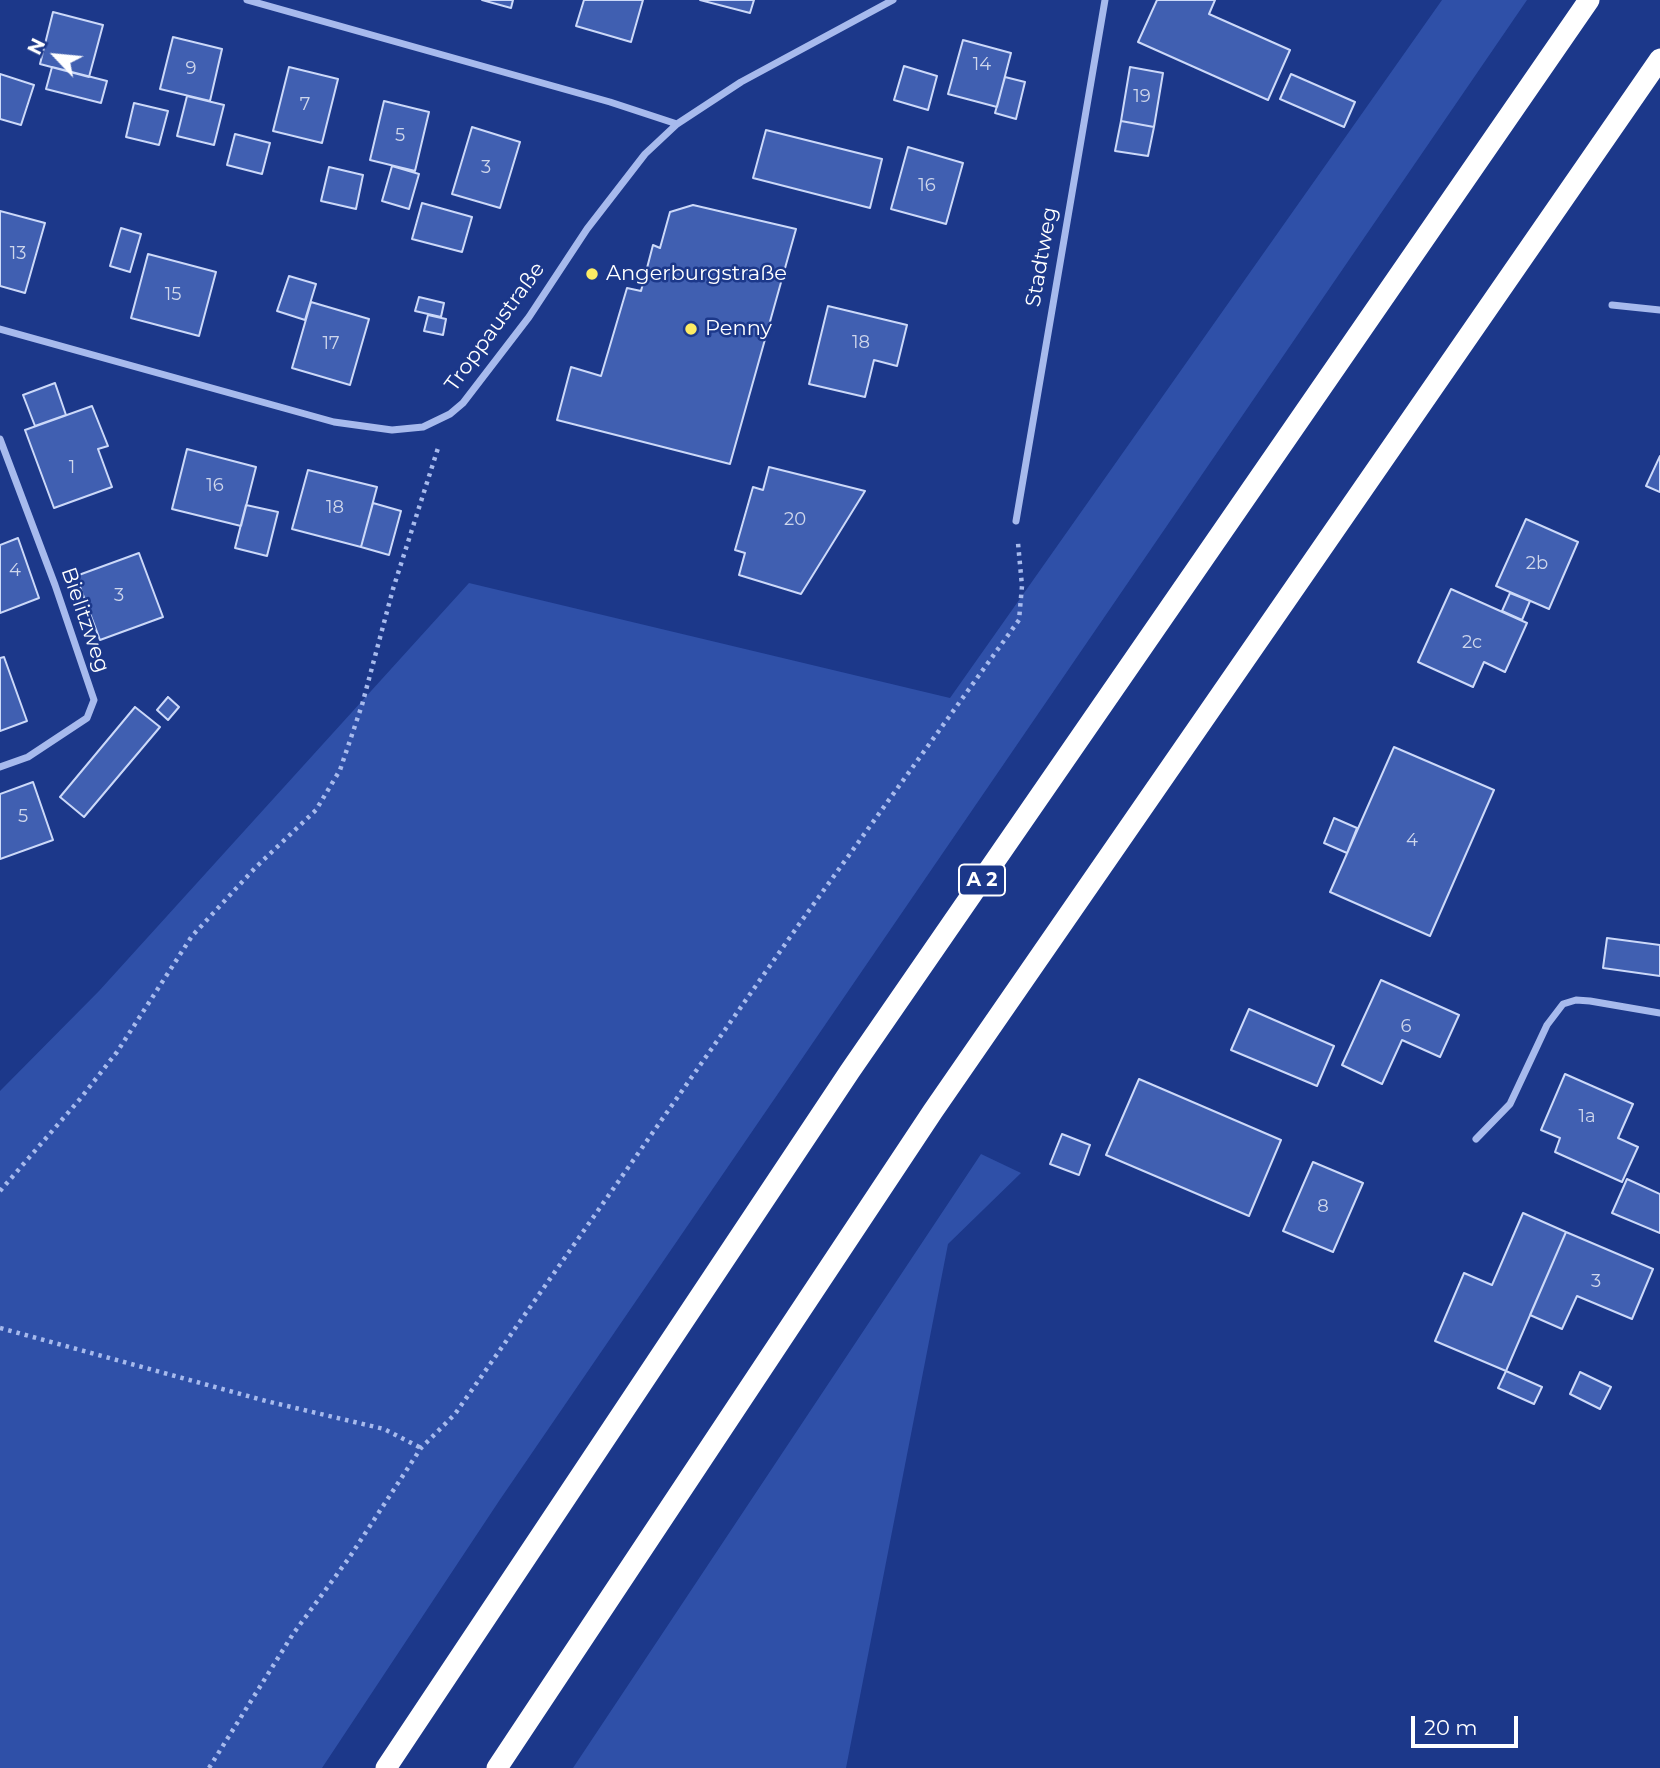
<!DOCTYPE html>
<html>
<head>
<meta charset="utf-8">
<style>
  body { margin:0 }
  #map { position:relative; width:1660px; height:1768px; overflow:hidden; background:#1c388a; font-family:Montserrat,sans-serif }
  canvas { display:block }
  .north { position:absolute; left:21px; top:21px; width:70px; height:70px; -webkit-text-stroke:5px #1c388a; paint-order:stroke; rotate:296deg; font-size:19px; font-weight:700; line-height:28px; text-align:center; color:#fff }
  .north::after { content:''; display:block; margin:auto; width:24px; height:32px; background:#fff; clip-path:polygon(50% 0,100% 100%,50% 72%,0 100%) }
  .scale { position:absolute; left:1411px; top:1716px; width:107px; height:32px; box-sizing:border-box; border:4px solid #fff; border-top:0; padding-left:9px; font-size:21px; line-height:24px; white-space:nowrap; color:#fff; -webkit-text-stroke:5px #1c388a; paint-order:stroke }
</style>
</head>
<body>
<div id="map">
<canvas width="1660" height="1768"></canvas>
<div class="north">N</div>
<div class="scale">20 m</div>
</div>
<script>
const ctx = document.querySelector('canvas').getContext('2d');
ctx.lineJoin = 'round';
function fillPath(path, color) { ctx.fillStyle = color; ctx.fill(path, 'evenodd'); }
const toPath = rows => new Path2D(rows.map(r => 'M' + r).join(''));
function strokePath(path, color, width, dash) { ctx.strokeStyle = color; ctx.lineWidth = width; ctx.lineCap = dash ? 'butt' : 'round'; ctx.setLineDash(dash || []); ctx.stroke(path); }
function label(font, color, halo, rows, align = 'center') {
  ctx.font = font + ' Montserrat,sans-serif'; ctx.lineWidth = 5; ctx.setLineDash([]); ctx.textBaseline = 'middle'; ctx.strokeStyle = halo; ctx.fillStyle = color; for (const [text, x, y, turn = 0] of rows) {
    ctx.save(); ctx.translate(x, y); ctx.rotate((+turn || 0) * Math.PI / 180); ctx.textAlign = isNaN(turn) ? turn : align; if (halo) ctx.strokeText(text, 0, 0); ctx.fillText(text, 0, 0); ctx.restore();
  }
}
fillPath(toPath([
  [1442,0,1527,0,499,1501,322,1768,0,1768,0,1091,99,991,469,583,950,698],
  [981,1154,1021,1173,948,1244,846,1768,573,1768]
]), '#2f50a8');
const building = toPath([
  [482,0,513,0,511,8,482,0],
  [584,0,643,0,631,42,576,26,584,0],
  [700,0,754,0,750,13,700,0],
  [1157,0,1215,0,1209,14,1290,50,1268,100,1138,42,1157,0],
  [53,12,103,25,89,77,40,64,53,12],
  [173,37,222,49,210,101,160,89,173,37],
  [963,40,1011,53,997,107,948,94,963,40],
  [904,66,937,76,928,110,894,100,904,66],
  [52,67,107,81,101,103,46,89,52,67],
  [289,67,338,79,322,143,273,131,289,67],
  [1130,67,1163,73,1154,127,1121,121,1130,67],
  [0,74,34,85,21,125,0,119,0,74],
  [1291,74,1355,102,1344,127,1280,99,1291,74],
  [1005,77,1025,82,1016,119,995,113,1005,77],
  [187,96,224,105,214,145,177,136,187,96],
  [384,101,429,112,415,171,370,160,384,101],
  [134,103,168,111,159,145,126,137,134,103],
  [1121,121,1154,127,1148,156,1115,151,1121,121],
  [472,127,520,142,500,208,452,194,472,127],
  [766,130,882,159,870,208,753,178,766,130],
  [235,134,270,143,262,174,227,165,235,134],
  [908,147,963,163,946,224,891,209,908,147],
  [392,166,419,174,409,209,382,201,392,166],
  [329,167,363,175,356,209,321,201,329,167],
  [422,203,472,217,462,252,412,239,422,203],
  [693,205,796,229,730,464,557,420,571,367,601,376,627,288,641,291,653,245,660,248,670,212,693,205],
  [0,211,45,223,25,293,0,286,0,211],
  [121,228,141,234,130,272,110,266,121,228],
  [148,254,216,272,199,336,131,318,148,254],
  [289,276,316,284,305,320,277,311,289,276],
  [419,297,444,303,441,317,415,311,419,297],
  [311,302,369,319,350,385,292,368,311,302],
  [828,306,907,325,897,366,874,360,865,397,809,384,828,306],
  [428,315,446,319,443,335,424,331,428,315],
  [55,383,66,415,35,426,23,395,55,383],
  [92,406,108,446,98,449,112,487,54,508,25,430,92,406],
  [187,449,256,467,241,526,172,509,187,449],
  [1660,456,1660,492,1646,486,1660,456],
  [769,467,865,491,801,594,739,575,745,553,735,550,753,487,763,490,769,467],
  [308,470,377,487,361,547,292,529,308,470],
  [373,503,401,511,389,555,361,547,373,503],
  [246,505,278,512,267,556,235,548,246,505],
  [1526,519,1578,542,1549,609,1496,586,1526,519],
  [18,538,39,598,0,613,0,545,18,538],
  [139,553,163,617,100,640,76,576,139,553],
  [1451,589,1527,623,1505,672,1484,662,1473,687,1418,662,1451,589],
  [1510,593,1530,601,1522,620,1502,611,1510,593],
  [4,657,27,721,0,731,0,658,4,657],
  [168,697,179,707,168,720,157,710,168,697],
  [135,707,160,727,84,817,60,797,135,707],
  [1394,747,1494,790,1430,936,1330,892,1394,747],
  [33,782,53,840,0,859,0,794,33,782],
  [1334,818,1357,828,1347,853,1324,843,1334,818],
  [1607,938,1660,945,1660,976,1603,968,1607,938],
  [1381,980,1459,1015,1440,1057,1402,1040,1382,1084,1342,1065,1381,980],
  [1249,1009,1334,1046,1317,1086,1231,1050,1249,1009],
  [1565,1074,1633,1104,1618,1138,1638,1147,1622,1182,1555,1152,1560,1138,1541,1130,1565,1074],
  [1139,1079,1281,1140,1249,1216,1106,1155,1139,1079],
  [1062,1134,1090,1145,1079,1175,1050,1164,1062,1134],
  [1313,1162,1363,1183,1333,1252,1283,1231,1313,1162],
  [1627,1179,1660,1194,1660,1233,1612,1213,1627,1179],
  [1523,1213,1566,1232,1506,1371,1435,1341,1464,1273,1492,1285,1523,1213],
  [1566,1232,1653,1269,1632,1319,1577,1296,1562,1329,1530,1315,1566,1232],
  [1506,1371,1542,1387,1534,1404,1498,1388,1506,1371],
  [1580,1372,1611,1387,1600,1409,1570,1394,1580,1372]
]);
fillPath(building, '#405fb1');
strokePath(building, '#ccd9f9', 2);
strokePath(toPath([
  [0,1191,80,1099,117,1052,192,936,256,867,316,810,340,770,362,705,393,589,439,445],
  [0,1328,266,1401,384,1429,421,1448],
  [209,1768,293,1634,349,1558,421,1448,455,1414,800,923,1019,620,1022,586,1018,543]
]), '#a7baed', 4.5, [3.5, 5]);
strokePath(toPath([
  [247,0,610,102,677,124],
  [1612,305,1660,310],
  [0,329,334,422,392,430,423,427,450,414,463,403,529,317,587,229,645,154,677,124,741,82,893,0],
  [0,439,55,585,94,700,87,718,28,757,0,767],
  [1016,521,1105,0],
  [1476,1139,1510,1104,1547,1025,1563,1004,1576,1000,1590,1001,1660,1013]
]), '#a7baed', 7);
strokePath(toPath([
  [386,1768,850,1071,1589,0],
  [497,1768,933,1111,1660,59]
]), '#fff', 21);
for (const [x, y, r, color] of [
  [592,274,7,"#fdec64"],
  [691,329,7,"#fdec64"]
]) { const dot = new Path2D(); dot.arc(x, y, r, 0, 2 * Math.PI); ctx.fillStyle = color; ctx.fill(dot); strokePath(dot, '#1c388a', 2.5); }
label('18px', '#cfd7ec', null, [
  ["14",982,65],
  ["9",191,69],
  ["19",1142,97],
  ["7",305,105],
  ["5",400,136],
  ["3",486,168],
  ["16",927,186],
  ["13",18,254],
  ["15",173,295],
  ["18",861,343],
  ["17",331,344],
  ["1",72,468],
  ["16",215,486],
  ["18",335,508],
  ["20",795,520],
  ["2b",1537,564],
  ["4",15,571],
  ["3",119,596],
  ["2c",1472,643],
  ["5",23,817],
  ["4",1412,841],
  ["6",1406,1027],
  ["1a",1587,1117],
  ["8",1323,1207],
  ["3",1596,1282]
]);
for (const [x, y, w] of [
  [982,880,46]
]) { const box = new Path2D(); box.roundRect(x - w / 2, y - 15.5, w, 31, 5); ctx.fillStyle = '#1c388a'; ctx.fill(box); strokePath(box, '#fff', 2); }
label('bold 19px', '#fff', null, [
  ["A 2",982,880]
]);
label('21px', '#fff', '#1c388a', [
  ["Stadtweg",1042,257,-80],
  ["Troppaustraße",495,327,-54],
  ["Bielitzweg",85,620,71]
]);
label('21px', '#fff', '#1c388a', [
  ["Angerburgstraße",606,274],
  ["Penny",705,329]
], 'left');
</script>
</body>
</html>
